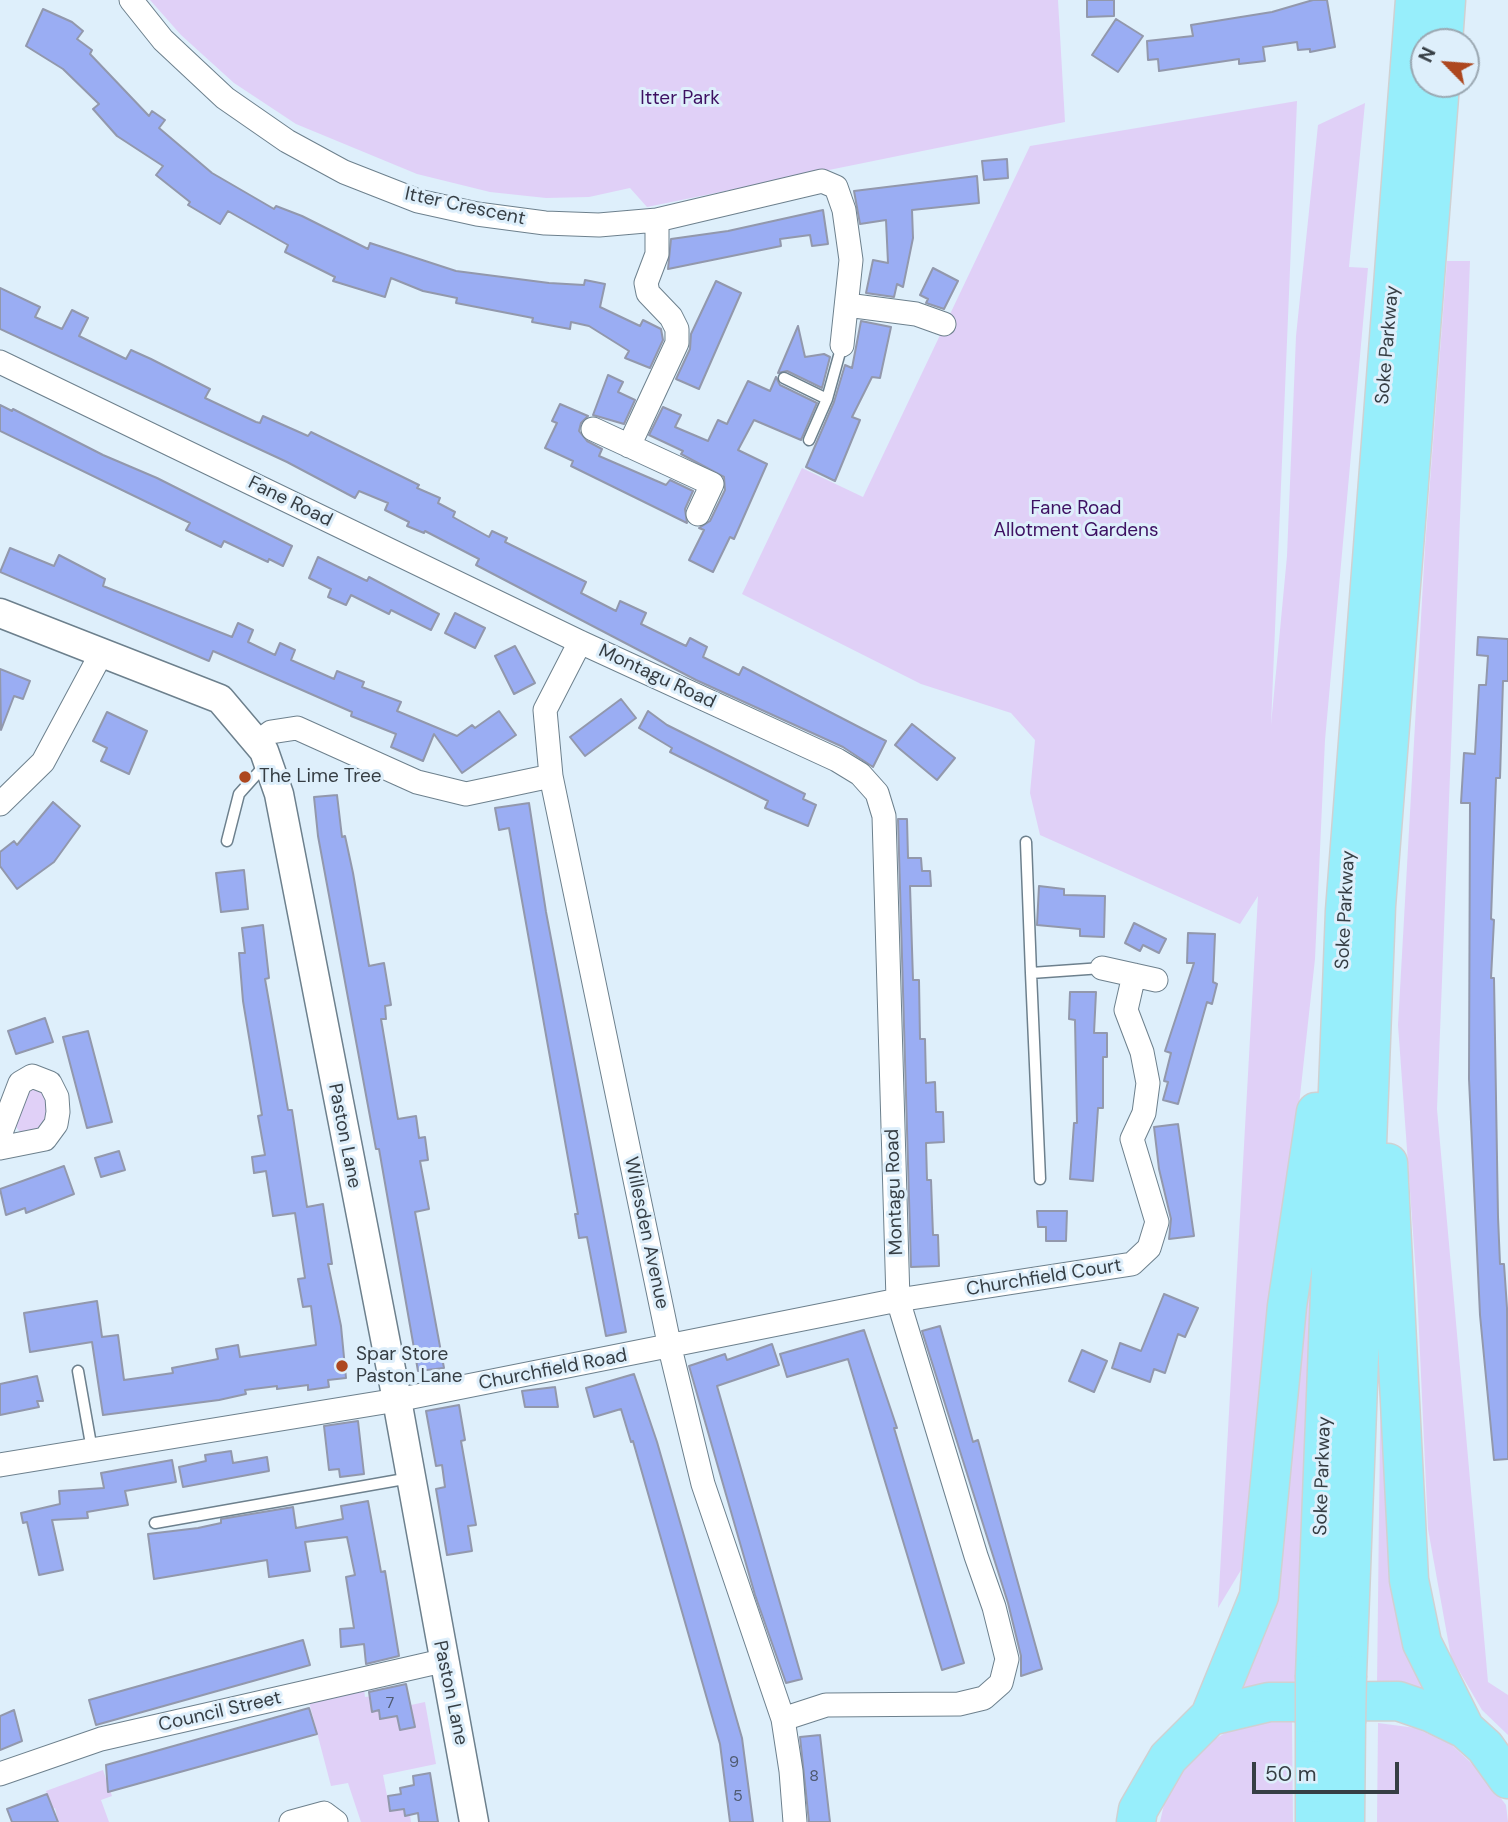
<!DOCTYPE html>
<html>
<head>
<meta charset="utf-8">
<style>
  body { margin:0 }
  #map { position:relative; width:1508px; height:1822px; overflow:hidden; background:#deeffb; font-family:"DM Sans",sans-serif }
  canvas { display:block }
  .north { position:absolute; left:1410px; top:28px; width:70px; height:70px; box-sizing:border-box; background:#deeffb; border:2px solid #9ba8b2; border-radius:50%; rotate:295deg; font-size:19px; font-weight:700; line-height:28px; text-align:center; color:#363e44 }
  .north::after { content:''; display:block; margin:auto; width:24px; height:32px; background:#ad471f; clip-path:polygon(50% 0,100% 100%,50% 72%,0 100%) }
  .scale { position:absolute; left:1252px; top:1762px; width:147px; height:32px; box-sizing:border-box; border:4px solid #363e44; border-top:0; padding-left:9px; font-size:21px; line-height:24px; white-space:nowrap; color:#363e44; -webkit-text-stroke:5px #deeffb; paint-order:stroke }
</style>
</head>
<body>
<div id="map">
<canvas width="1508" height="1822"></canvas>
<div class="north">N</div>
<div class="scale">50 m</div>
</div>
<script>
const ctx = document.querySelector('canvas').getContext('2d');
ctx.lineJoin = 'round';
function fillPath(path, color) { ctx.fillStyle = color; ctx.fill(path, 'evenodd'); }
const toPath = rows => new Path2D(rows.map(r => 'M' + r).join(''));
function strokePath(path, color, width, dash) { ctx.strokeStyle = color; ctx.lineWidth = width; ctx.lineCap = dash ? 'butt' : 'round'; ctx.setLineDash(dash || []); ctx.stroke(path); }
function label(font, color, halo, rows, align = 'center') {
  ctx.font = font + ' "DM Sans",sans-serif'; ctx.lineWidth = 6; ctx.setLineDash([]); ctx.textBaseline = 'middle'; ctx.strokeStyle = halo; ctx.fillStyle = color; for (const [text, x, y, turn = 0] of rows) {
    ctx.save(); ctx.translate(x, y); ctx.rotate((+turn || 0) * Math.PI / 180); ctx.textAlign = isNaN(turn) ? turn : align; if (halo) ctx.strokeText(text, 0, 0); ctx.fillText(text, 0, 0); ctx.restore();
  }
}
fillPath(toPath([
  [150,0,1058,0,1065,122,647,207,630,188,589,197,546,198,490,192,417,174,296,124,234,83,181,35],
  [1297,101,1271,725,1287,556,1296,336,1318,125,1365,103,1349,267,1368,268,1325,740,1315,959,1268,1388,1244,1565,1218,1608,1258,896,1240,924,1040,835,1030,793,1035,740,1011,713,921,684,742,594,802,468,863,497,1030,146],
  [1447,261,1470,261,1437,1109,1488,1682,1508,1695,1508,1735,1482,1710,1451,1657,1428,1529,1417,1288,1398,1025,1425,547],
  [43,1085,50,1113,38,1132,21,1133,16,1127,27,1086],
  [1313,1226,1300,1685,1231,1688],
  [1381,1346,1439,1700,1377,1685],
  [364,1688,365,1697,374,1696,375,1701,371,1703,372,1711,379,1710,381,1719,397,1716,400,1730,415,1727,411,1705,425,1702,436,1764,383,1775,390,1811,404,1809,405,1815,410,1815,411,1822,361,1822,348,1783,331,1786,309,1702],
  [1248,1720,1292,1722,1293,1822,1160,1822,1169,1782,1213,1740],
  [1378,1723,1416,1728,1452,1745,1481,1772,1506,1805,1508,1822,1377,1822],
  [103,1770,112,1796,101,1800,109,1822,58,1822,55,1808,39,1814,50,1802,46,1791]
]), '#e0d0f7');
const building = toPath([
  [1087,0,1114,0,1114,16,1087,17,1087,0],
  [1313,0,1327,0,1335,47,1310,52,1310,49,1298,50,1297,42,1263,47,1265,61,1239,64,1239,59,1159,71,1158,59,1148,60,1147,41,1193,36,1191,25,1272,12,1313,0],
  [43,9,72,22,83,31,77,39,92,50,90,54,149,116,152,111,165,120,159,128,212,173,274,209,276,206,302,216,368,249,370,243,456,271,549,283,584,285,585,280,605,284,600,307,640,326,643,320,661,329,663,340,650,368,625,358,629,351,589,326,571,322,570,329,532,322,533,318,456,303,457,298,423,291,391,278,385,297,333,281,335,277,285,252,288,245,228,211,220,224,188,205,190,202,156,175,163,166,117,136,93,109,99,104,63,69,26,46,43,9],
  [1116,19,1143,36,1118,72,1092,55,1116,19],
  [1007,159,1008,178,984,180,982,161,1007,159],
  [977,176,979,203,912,210,913,238,903,287,897,284,894,297,866,293,873,260,888,263,886,220,860,224,854,191,977,176],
  [823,210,828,244,812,246,810,235,780,239,781,246,668,269,671,239,728,231,823,210],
  [933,268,958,281,944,309,926,303,928,299,920,295,933,268],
  [716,281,741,293,699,389,676,379,690,349,691,334,716,281],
  [0,288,40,307,35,317,62,329,72,310,88,318,79,336,126,359,131,350,151,359,210,389,205,398,256,422,260,423,263,416,308,436,311,432,419,485,417,488,440,498,438,503,455,512,453,517,489,537,492,531,507,538,505,542,586,582,581,593,616,611,620,601,646,613,641,624,686,646,690,638,707,647,703,657,739,675,743,667,886,741,873,767,843,747,696,680,476,565,479,559,425,531,424,533,407,526,409,522,385,510,388,503,359,491,355,498,287,462,0,329,0,288],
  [861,321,891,327,880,378,872,377,852,417,860,420,835,481,806,467,834,402,845,365,852,368,861,321],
  [798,326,805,357,824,354,830,357,822,388,787,371,778,373,798,326],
  [608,375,623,382,618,392,635,400,624,424,593,415,608,375],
  [776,377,780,385,817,403,801,440,754,420,738,450,767,464,734,539,730,537,713,572,689,560,704,530,699,528,710,521,725,490,724,477,681,454,683,451,649,435,663,407,681,415,675,427,708,441,718,420,727,424,748,381,770,391,776,377],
  [560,404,588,416,581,423,579,431,587,441,602,449,599,456,666,485,670,480,693,491,685,509,687,523,571,466,573,461,545,448,557,423,552,421,560,404],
  [0,405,12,411,13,409,103,455,157,478,292,546,283,566,269,559,268,562,224,541,221,547,186,530,190,523,0,431,0,405],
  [10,548,54,566,59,555,105,579,103,586,232,637,238,623,253,630,248,642,275,655,280,643,295,650,291,660,334,679,337,671,364,682,362,687,401,702,397,711,457,736,472,725,475,728,499,711,516,735,462,773,434,734,423,761,391,747,396,734,351,716,352,712,213,651,209,661,0,572,10,548],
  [318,557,367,581,369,577,439,614,431,630,391,610,389,614,351,595,346,605,328,597,331,589,309,578,318,557],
  [455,613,485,628,475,648,445,633,455,613],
  [1478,637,1508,639,1508,681,1503,681,1500,778,1496,778,1491,919,1494,920,1491,978,1494,978,1498,1217,1500,1264,1504,1264,1507,1308,1508,1459,1494,1460,1480,1315,1469,1079,1470,803,1461,803,1464,753,1475,754,1479,685,1486,685,1488,656,1477,655,1478,637],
  [515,646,535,683,514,694,495,656,515,646],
  [0,669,30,681,23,699,14,696,1,730,0,669],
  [621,699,636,718,585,756,570,737,621,699],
  [648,711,667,725,805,794,803,799,816,805,808,826,765,808,768,801,670,752,672,748,639,728,648,711],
  [107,712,147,731,129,774,101,761,107,748,93,741,107,712],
  [912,724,955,758,937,780,895,745,912,724],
  [337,795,342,837,345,836,353,873,369,966,384,963,391,1005,385,1006,386,1019,381,1019,398,1119,416,1116,419,1138,425,1137,428,1160,420,1161,429,1209,415,1212,444,1368,418,1371,379,1149,376,1149,318,836,314,797,337,795],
  [53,802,80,826,54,862,17,889,0,866,0,852,14,841,17,845,53,802],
  [529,803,546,912,626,1332,606,1336,587,1237,579,1238,575,1214,578,1214,509,828,499,830,495,808,529,803],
  [898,819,907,819,908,858,921,858,922,871,930,871,931,886,910,886,913,980,919,980,920,1039,925,1039,926,1083,935,1082,936,1112,943,1112,944,1142,926,1143,927,1180,931,1180,933,1235,938,1235,939,1266,911,1267,898,819],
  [244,870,248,909,221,912,216,873,244,870],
  [1039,886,1064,889,1064,895,1105,896,1104,937,1080,936,1080,929,1037,925,1039,886],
  [1134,923,1166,939,1159,953,1143,945,1140,951,1125,943,1134,923],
  [263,925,269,978,265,979,288,1110,292,1110,307,1207,323,1204,332,1264,328,1264,341,1326,346,1378,328,1380,329,1387,308,1390,308,1385,277,1389,277,1386,245,1390,246,1394,219,1400,103,1415,92,1342,30,1352,24,1313,97,1301,102,1337,118,1335,124,1380,173,1373,172,1368,218,1359,216,1349,238,1345,240,1357,316,1345,311,1306,303,1307,298,1279,305,1278,295,1213,273,1216,266,1171,254,1173,252,1157,265,1155,258,1116,262,1115,243,1001,239,953,245,953,242,928,263,925],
  [1188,933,1215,934,1213,982,1217,984,1212,1004,1207,1002,1178,1104,1163,1100,1168,1082,1164,1081,1171,1053,1165,1051,1194,963,1187,963,1188,933],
  [1070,992,1096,992,1094,1033,1107,1033,1107,1057,1103,1057,1103,1108,1098,1108,1093,1181,1070,1179,1074,1123,1077,1123,1075,1020,1069,1019,1070,992],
  [45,1018,53,1042,16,1054,8,1031,45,1018],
  [88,1031,112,1122,87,1128,63,1037,88,1031],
  [1178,1124,1194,1236,1169,1239,1171,1219,1159,1169,1154,1127,1178,1124],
  [119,1151,125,1170,101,1177,95,1158,119,1151],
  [64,1166,74,1194,26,1213,25,1208,6,1215,0,1189,64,1166],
  [1037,1211,1067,1211,1066,1241,1046,1241,1046,1227,1038,1227,1037,1211],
  [1164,1294,1198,1308,1185,1337,1178,1334,1165,1373,1154,1369,1150,1382,1112,1368,1120,1343,1141,1351,1164,1294],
  [940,1326,973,1442,978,1440,1042,1669,1021,1676,1021,1656,1008,1603,922,1331,940,1326],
  [864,1330,897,1428,894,1428,964,1663,942,1670,848,1359,787,1377,780,1354,864,1330],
  [772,1344,779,1365,717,1386,802,1679,786,1683,755,1595,689,1366,725,1354,727,1360,772,1344],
  [1082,1350,1107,1361,1094,1392,1069,1381,1082,1350],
  [634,1374,657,1442,742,1738,753,1822,730,1822,720,1744,633,1441,631,1442,621,1409,594,1417,586,1388,634,1374],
  [37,1376,43,1401,37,1401,39,1407,0,1415,0,1384,37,1376],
  [555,1387,558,1407,525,1407,522,1391,555,1387],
  [459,1405,465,1440,461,1441,476,1525,468,1526,472,1551,447,1555,436,1489,445,1487,442,1465,436,1466,426,1411,459,1405],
  [358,1421,364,1474,340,1477,339,1469,329,1470,324,1426,358,1421],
  [231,1451,233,1463,267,1457,269,1471,183,1487,179,1467,206,1461,205,1455,231,1451],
  [172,1460,176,1482,125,1491,128,1505,87,1512,88,1518,52,1520,63,1570,39,1575,27,1522,23,1523,21,1513,60,1504,59,1491,104,1488,101,1473,172,1460],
  [368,1501,381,1572,385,1571,399,1656,366,1664,364,1644,341,1647,340,1629,354,1628,346,1577,355,1575,347,1537,305,1542,310,1571,269,1577,267,1560,154,1579,148,1534,198,1528,221,1523,221,1519,293,1507,296,1528,343,1519,341,1506,368,1501],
  [303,1640,310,1665,96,1725,89,1700,303,1640],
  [406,1684,415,1727,400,1730,397,1716,380,1719,379,1710,372,1712,369,1692,406,1684],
  [309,1708,317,1734,108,1792,106,1765,309,1708],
  [14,1710,22,1741,0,1750,0,1716,14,1710],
  [820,1735,830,1822,809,1822,800,1737,820,1735],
  [430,1773,438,1822,419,1822,418,1813,405,1816,404,1809,390,1811,388,1796,401,1794,400,1788,414,1785,413,1776,430,1773],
  [47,1794,58,1822,12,1822,7,1809,47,1794]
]);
fillPath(building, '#9aadf3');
strokePath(building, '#9298ac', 2);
const service = toPath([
  [784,378,827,399],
  [809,440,827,399,842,345],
  [227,841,239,794,265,765],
  [1026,842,1031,973],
  [1040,1179,1031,973,1102,968],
  [78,1371,92,1450],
  [155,1523,410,1478]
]);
const minor = toPath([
  [131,0,163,40,225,98,287,141,344,172,418,201,477,214,545,223,599,225,657,220,822,181,836,187,844,210,851,260,842,345],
  [847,305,916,314,944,324],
  [0,362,580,642,837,760,860,774,877,793,884,816,898,1300,976,1556,994,1607,1007,1659,1001,1683,984,1698,959,1704,826,1705,783,1719],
  [593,429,712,484,698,514],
  [629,446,677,343,677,329,671,317,648,293,646,283,657,254,657,220],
  [580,642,545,710,551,776,670,1348,703,1484,783,1719,791,1771,795,1822],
  [258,742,271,732,297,728,417,782,466,794,551,776],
  [0,804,43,762,101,654],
  [1102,968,1156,980],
  [0,1135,20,1083,32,1076,50,1083,57,1097,58,1112,56,1124,45,1139,0,1148],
  [0,1465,397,1400,898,1300,1132,1264,1149,1248,1157,1222,1132,1139,1144,1113,1148,1083,1142,1052,1126,1010,1134,975],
  [0,1774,101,1739,442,1661],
  [291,1822,324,1813,336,1822]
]);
const tertiary = toPath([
  [0,613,220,699,264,751,279,794,397,1400,474,1822]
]);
const trunk = toPath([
  [1443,42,1446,0],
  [1388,1163,1409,1580,1422,1643,1465,1729],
  [1315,1675,1345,911,1415,0],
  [1347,1675,1376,906,1440,84],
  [1210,1716,1259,1596,1287,1306,1316,1112],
  [1136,1822,1138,1810,1168,1758,1210,1716,1269,1702,1398,1701,1430,1712,1465,1729,1485,1747,1508,1779],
  [1315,1822,1315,1723],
  [1345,1822,1346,1723]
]);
strokePath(service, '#6d808d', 13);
strokePath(minor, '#6d808d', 25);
strokePath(tertiary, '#6d808d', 31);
strokePath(trunk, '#cfd1d2', 41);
strokePath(service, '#fff', 10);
strokePath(minor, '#fff', 23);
strokePath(tertiary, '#fff', 28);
strokePath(trunk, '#97eefb', 38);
const trunkBridge = toPath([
  [1315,1723,1315,1675],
  [1346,1723,1347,1675]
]);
strokePath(trunkBridge, '#cfd1d2', 41, []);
strokePath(trunkBridge, '#97eefb', 38);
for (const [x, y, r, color] of [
  [245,777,7,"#ad471f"],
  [342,1366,7,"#ad471f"]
]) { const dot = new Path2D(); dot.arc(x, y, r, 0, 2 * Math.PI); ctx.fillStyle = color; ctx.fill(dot); strokePath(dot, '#deeffb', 2.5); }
label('16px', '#4f5a70', null, [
  ["7",390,1704],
  ["9",734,1763],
  ["8",814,1777],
  ["5",738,1797]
]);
label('19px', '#3d1062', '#deeffb', [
  ["Itter Park",680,99],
  ["Fane Road",1076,509],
  ["Allotment Gardens",1076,531]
]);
label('19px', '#363e44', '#deeffb', [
  ["Itter Crescent",465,207,12],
  ["Soke Parkway",1388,345,-85],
  ["Fane Road",290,502,26],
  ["Montagu Road",657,677,25],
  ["Soke Parkway",1346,910,-87],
  ["Paston Lane",344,1136,79],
  ["Montagu Road",895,1192,-92],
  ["Willesden Avenue",646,1233,78],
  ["Churchfield Court",1044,1278,-9],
  ["Churchfield Road",553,1370,-11],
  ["Soke Parkway",1323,1476,-88],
  ["Paston Lane",450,1693,78],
  ["Council Street",220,1712,-13]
]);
label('19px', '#363e44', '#deeffb', [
  ["The Lime Tree",259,777],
  ["Spar Store",356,1355],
  ["Paston Lane",356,1377]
], 'left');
</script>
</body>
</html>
